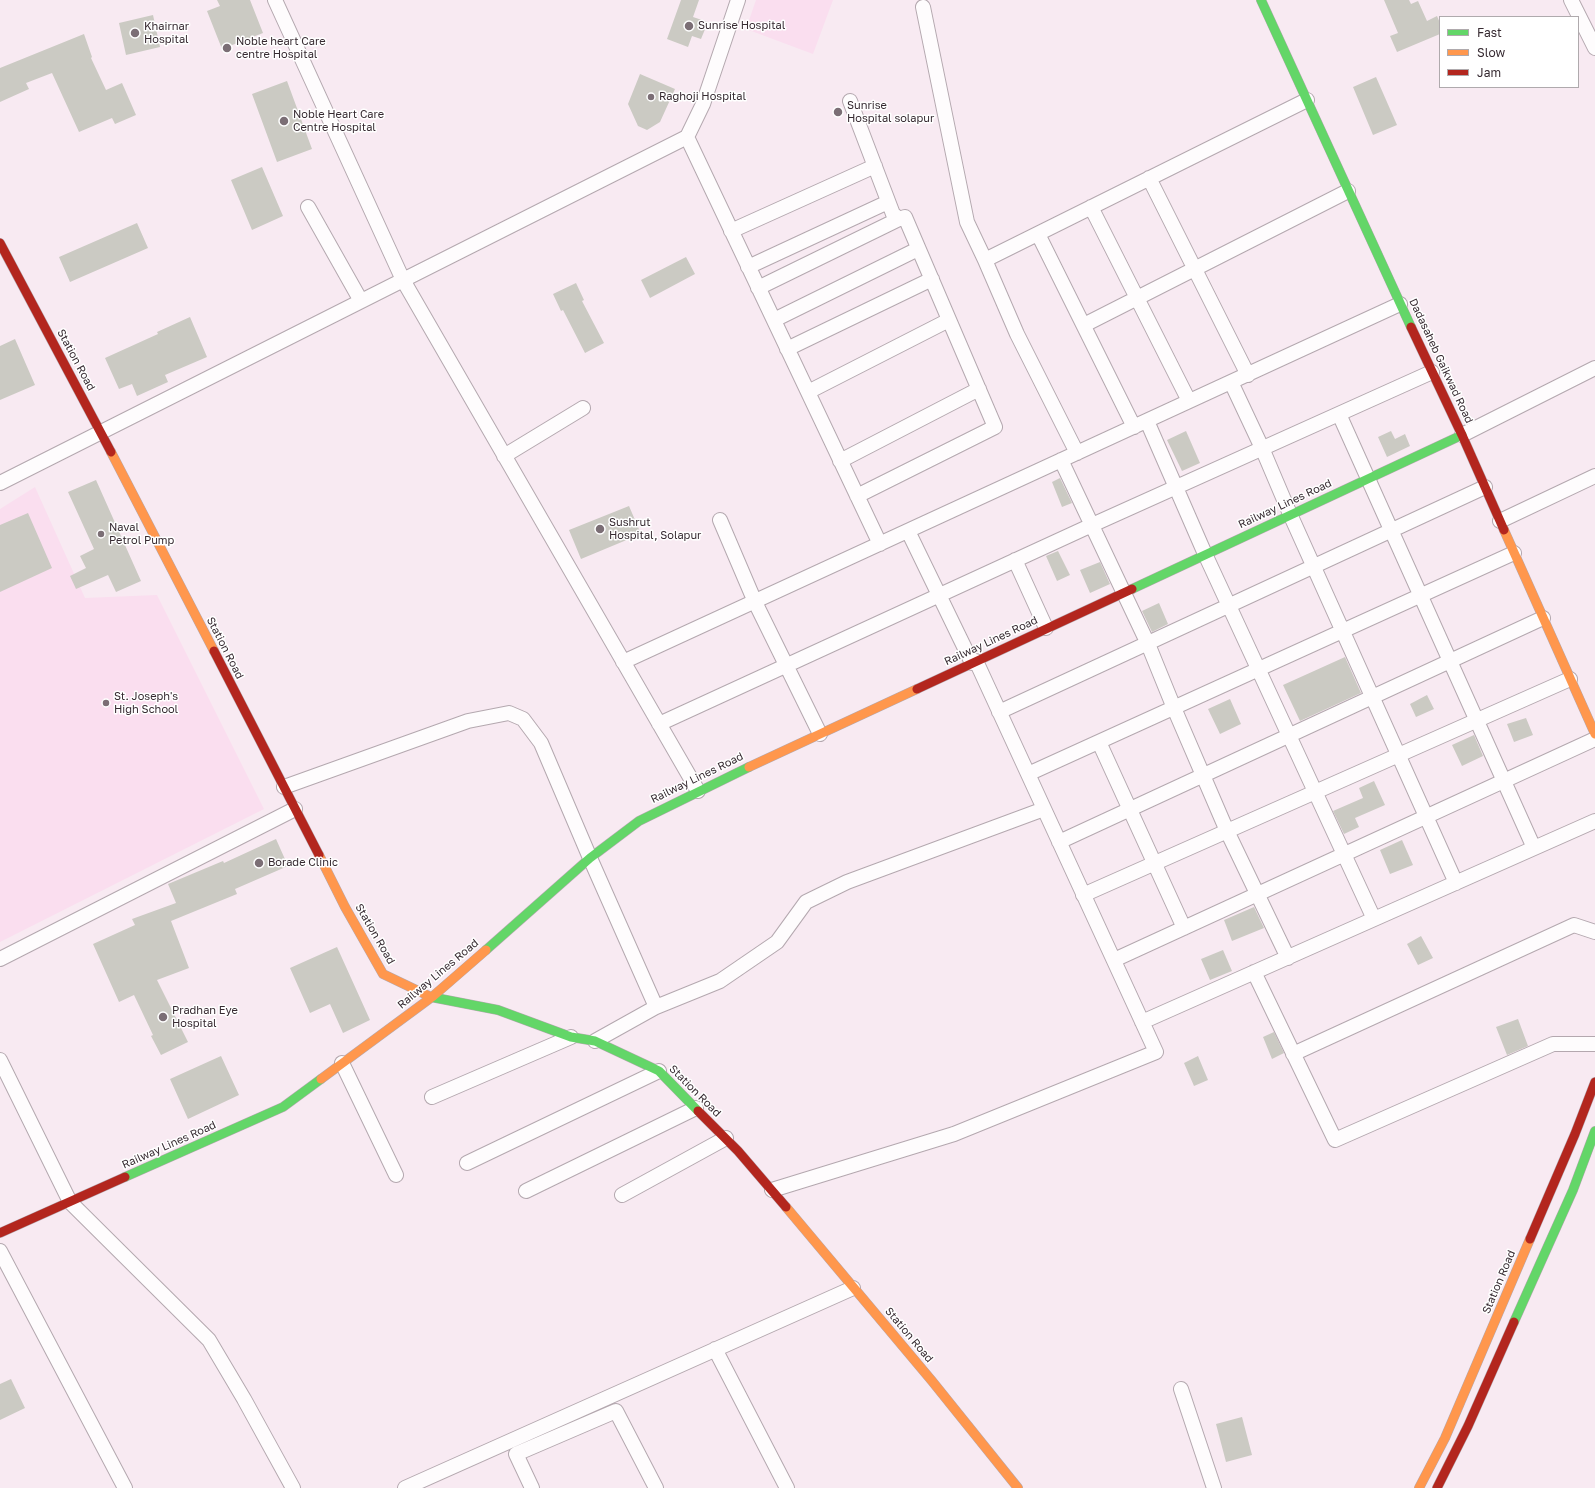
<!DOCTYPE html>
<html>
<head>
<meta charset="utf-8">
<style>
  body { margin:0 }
  #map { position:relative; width:1595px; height:1488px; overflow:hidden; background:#f8eaf2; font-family:"Golos Text",sans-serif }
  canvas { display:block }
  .legend { position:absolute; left:1439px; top:16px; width:140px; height:72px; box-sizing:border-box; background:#fff; border:1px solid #afaaad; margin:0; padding:5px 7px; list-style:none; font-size:12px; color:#372b32 }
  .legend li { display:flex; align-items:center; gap:8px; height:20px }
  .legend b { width:20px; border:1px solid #afaaad }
</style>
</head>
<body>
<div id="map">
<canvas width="1595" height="1488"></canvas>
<ul class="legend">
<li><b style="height:5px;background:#63d668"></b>Fast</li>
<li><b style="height:5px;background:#ff974d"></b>Slow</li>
<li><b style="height:5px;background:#b3261e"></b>Jam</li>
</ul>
</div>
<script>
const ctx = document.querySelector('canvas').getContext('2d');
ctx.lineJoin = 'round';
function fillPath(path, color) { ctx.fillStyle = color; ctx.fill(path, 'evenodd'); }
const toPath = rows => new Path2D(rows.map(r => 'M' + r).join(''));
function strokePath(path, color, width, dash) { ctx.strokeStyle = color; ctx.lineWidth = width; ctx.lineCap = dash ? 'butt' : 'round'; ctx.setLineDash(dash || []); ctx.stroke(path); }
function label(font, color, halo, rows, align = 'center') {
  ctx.font = font + ' "Golos Text",sans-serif'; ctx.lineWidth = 3; ctx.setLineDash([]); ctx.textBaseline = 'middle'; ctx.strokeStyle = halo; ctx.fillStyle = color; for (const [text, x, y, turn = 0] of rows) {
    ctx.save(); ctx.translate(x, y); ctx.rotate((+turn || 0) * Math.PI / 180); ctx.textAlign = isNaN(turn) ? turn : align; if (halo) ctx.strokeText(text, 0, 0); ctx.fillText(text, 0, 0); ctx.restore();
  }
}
fillPath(toPath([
  [756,0,833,0,813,54,746,29],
  [35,487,85,598,157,595,264,809,0,942,0,509]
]), '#fadeef');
fillPath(toPath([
  [217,0,250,0,263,33,222,49,207,11,220,6],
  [681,0,699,0,693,17,708,22,701,39,692,36,688,47,667,39],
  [1384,0,1409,0,1411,4,1418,1,1427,21,1437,16,1440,23,1440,34,1397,52,1390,36,1398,33],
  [153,15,160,47,126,55,119,23],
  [84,34,92,57,91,58,106,90,122,83,136,115,115,124,112,118,79,132,52,73,26,83,29,89,0,102,0,68],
  [640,74,675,89,660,122,647,130,638,126,628,104],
  [1376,77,1397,125,1373,135,1353,87],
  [287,81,312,149,277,162,252,94],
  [262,167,283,216,252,230,231,180],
  [137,223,148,248,70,282,59,257],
  [686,257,695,274,650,298,641,280],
  [576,283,584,300,582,301,604,343,585,353,563,310,561,311,553,294],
  [190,317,207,357,165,375,168,382,137,396,132,384,119,389,105,358,158,334,157,332],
  [15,339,35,385,0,400,0,346],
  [1186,431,1200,463,1182,471,1167,440],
  [1391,431,1395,439,1405,434,1410,446,1387,457,1378,437],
  [1060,478,1072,503,1062,507,1052,482],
  [96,480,141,581,116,592,108,575,76,589,70,576,86,568,80,556,94,549,68,492],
  [629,506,641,534,581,559,569,530],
  [28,513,52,568,0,592,0,525],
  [1058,551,1070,575,1057,581,1046,556],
  [1100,562,1110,584,1090,593,1080,570],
  [1159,603,1168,624,1152,632,1142,611],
  [1345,657,1361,693,1300,721,1283,685],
  [1427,695,1434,709,1416,717,1410,704],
  [1230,699,1241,724,1220,734,1208,709],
  [1526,718,1533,735,1514,742,1507,724],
  [1474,735,1483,756,1462,766,1452,745],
  [1374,781,1385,805,1355,818,1359,827,1344,834,1333,811,1363,798,1359,788],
  [276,839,288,866,235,889,237,894,171,921,189,968,157,980,188,1042,161,1055,151,1036,153,1035,134,995,119,1002,93,944,135,925,132,919,176,903,168,884,223,861,224,863],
  [1402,840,1413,865,1390,874,1380,850],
  [1254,907,1264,928,1232,941,1224,920],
  [1421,936,1433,958,1418,965,1407,944],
  [337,947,370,1020,343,1033,330,1004,310,1013,290,968],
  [1223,950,1232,971,1210,980,1201,959],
  [1518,1019,1528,1046,1507,1055,1496,1027],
  [1274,1032,1284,1053,1272,1059,1263,1037],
  [221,1056,239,1095,188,1119,170,1079],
  [1198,1056,1208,1080,1194,1086,1184,1063],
  [11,1379,25,1408,0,1420,0,1384],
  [1242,1417,1252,1455,1226,1462,1216,1424]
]), '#cbcac3');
const street = toPath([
  [275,0,403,280,698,791],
  [1571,0,1595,48],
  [923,7,967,222,985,260,1017,334,1077,453],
  [850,101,893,214,899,219,905,217,995,427,857,496],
  [687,137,880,544],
  [1149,178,1248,375],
  [308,207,361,301],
  [1091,207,1189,401],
  [731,231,875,166],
  [1038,234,1134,427],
  [985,260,1307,100],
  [748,267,888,202],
  [758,288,899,219],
  [774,320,918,249],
  [1084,325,1348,191],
  [787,349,932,279],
  [1231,382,1262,448,1290,514,1456,883],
  [808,392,949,320],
  [1339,414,1534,848],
  [1147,421,1205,554,1374,919],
  [1462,435,1595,368],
  [504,456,583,408],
  [1061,460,1148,644,1174,708,1227,831,1288,958],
  [840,461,979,389],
  [0,483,687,137,703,104,738,0],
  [720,520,755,602,820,734],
  [1500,521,1595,476],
  [908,531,972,663],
  [1015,560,1046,628],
  [623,662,1400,304],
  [999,712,1485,487],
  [659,724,1092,525,1432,372],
  [1099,742,1184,928],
  [1028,774,1514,553],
  [284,787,468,721,509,713,523,719,541,743,590,858,656,1007],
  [1059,842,1543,618],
  [1083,895,1570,679],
  [0,959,295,809],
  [1114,960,1595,739],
  [1254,972,1335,1140,1553,1044,1595,1044],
  [1142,1022,1595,821],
  [595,1041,656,1007,720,981,777,942,806,902,847,882,1044,809],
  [1293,1054,1574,925,1595,932],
  [0,1060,70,1202,209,1340,244,1399,293,1488],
  [342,1063,396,1175],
  [432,1097,571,1037],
  [467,1163,659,1071],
  [772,1190,954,1134,1156,1052,976,661],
  [526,1191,696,1108],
  [622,1195,726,1138],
  [0,1251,125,1488],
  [715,1349,787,1488],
  [1181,1389,1214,1488],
  [405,1488,853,1288],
  [532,1488,516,1454,616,1411,656,1488]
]);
const fast = toPath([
  [1261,0,1411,327],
  [1132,589,1462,435],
  [486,950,590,858,639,821,749,767],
  [431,997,498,1010,571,1037,595,1041,659,1071,698,1111],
  [125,1177,283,1107,321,1079],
  [1514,1322,1573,1190,1595,1131]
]);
const slow = toPath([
  [111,452,214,651],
  [1504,530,1595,734],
  [749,767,917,689],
  [319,855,345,907,383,974,431,997],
  [321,1079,432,997,486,950],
  [786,1207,932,1381,1018,1488],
  [1419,1488,1445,1438,1530,1239]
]);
const jam = toPath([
  [0,243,111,452],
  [1411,327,1462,435,1504,530],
  [214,651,319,855],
  [917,689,1132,589],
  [698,1111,738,1151,786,1207],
  [0,1233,125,1177],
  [1530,1239,1575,1134,1595,1082],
  [1437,1488,1468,1426,1514,1322]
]);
strokePath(street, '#b4a8af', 16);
strokePath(fast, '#b4a8af', 10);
strokePath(slow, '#b4a8af', 10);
strokePath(jam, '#b4a8af', 10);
strokePath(street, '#fefcfd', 14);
strokePath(fast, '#63d668', 9);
strokePath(slow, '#ff974d', 9);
strokePath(jam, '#b3261e', 9);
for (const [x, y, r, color] of [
  [689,26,5,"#7b6e75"],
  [135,33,5,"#7b6e75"],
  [227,48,5,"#7b6e75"],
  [651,97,4,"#7b6e75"],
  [838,112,5,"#7b6e75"],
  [284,121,5,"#7b6e75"],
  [600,529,5,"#7b6e75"],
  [101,534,4,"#7b6e75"],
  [106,703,4,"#7b6e75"],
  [259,863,5,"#7b6e75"],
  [163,1017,5,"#7b6e75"]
]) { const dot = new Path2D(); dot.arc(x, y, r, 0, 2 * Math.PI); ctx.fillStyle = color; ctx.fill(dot); strokePath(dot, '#fff', 1.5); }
label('11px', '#372b32', '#fff', [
  ["Sunrise Hospital",698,26],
  ["Khairnar",144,27],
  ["Hospital",144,40],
  ["Noble heart Care",236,42],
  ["centre Hospital",236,55],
  ["Raghoji Hospital",659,97],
  ["Sunrise",847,106],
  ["Hospital solapur",847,119],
  ["Noble Heart Care",293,115],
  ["Centre Hospital",293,128],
  ["Sushrut",609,523],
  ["Hospital, Solapur",609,536],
  ["Naval",109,528],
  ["Petrol Pump",109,541],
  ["St. Joseph's",114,697],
  ["High School",114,710],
  ["Borade Clinic",268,863],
  ["Pradhan Eye",172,1011],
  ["Hospital",172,1024]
], 'left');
label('11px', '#372b32', '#fff', [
  ["Station Road",76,360,62],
  ["Dadasaheb Gaikwad Road",1441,361,65],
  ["Railway Lines Road",1285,504,-25],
  ["Railway Lines Road",991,641,-25],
  ["Station Road",225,648,63],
  ["Railway Lines Road",697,778,-26],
  ["Station Road",375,934,60],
  ["Railway Lines Road",438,974,-40],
  ["Station Road",695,1091,45],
  ["Railway Lines Road",169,1145,-24],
  ["Station Road",1499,1282,-67],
  ["Station Road",909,1335,50]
]);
</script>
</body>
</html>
